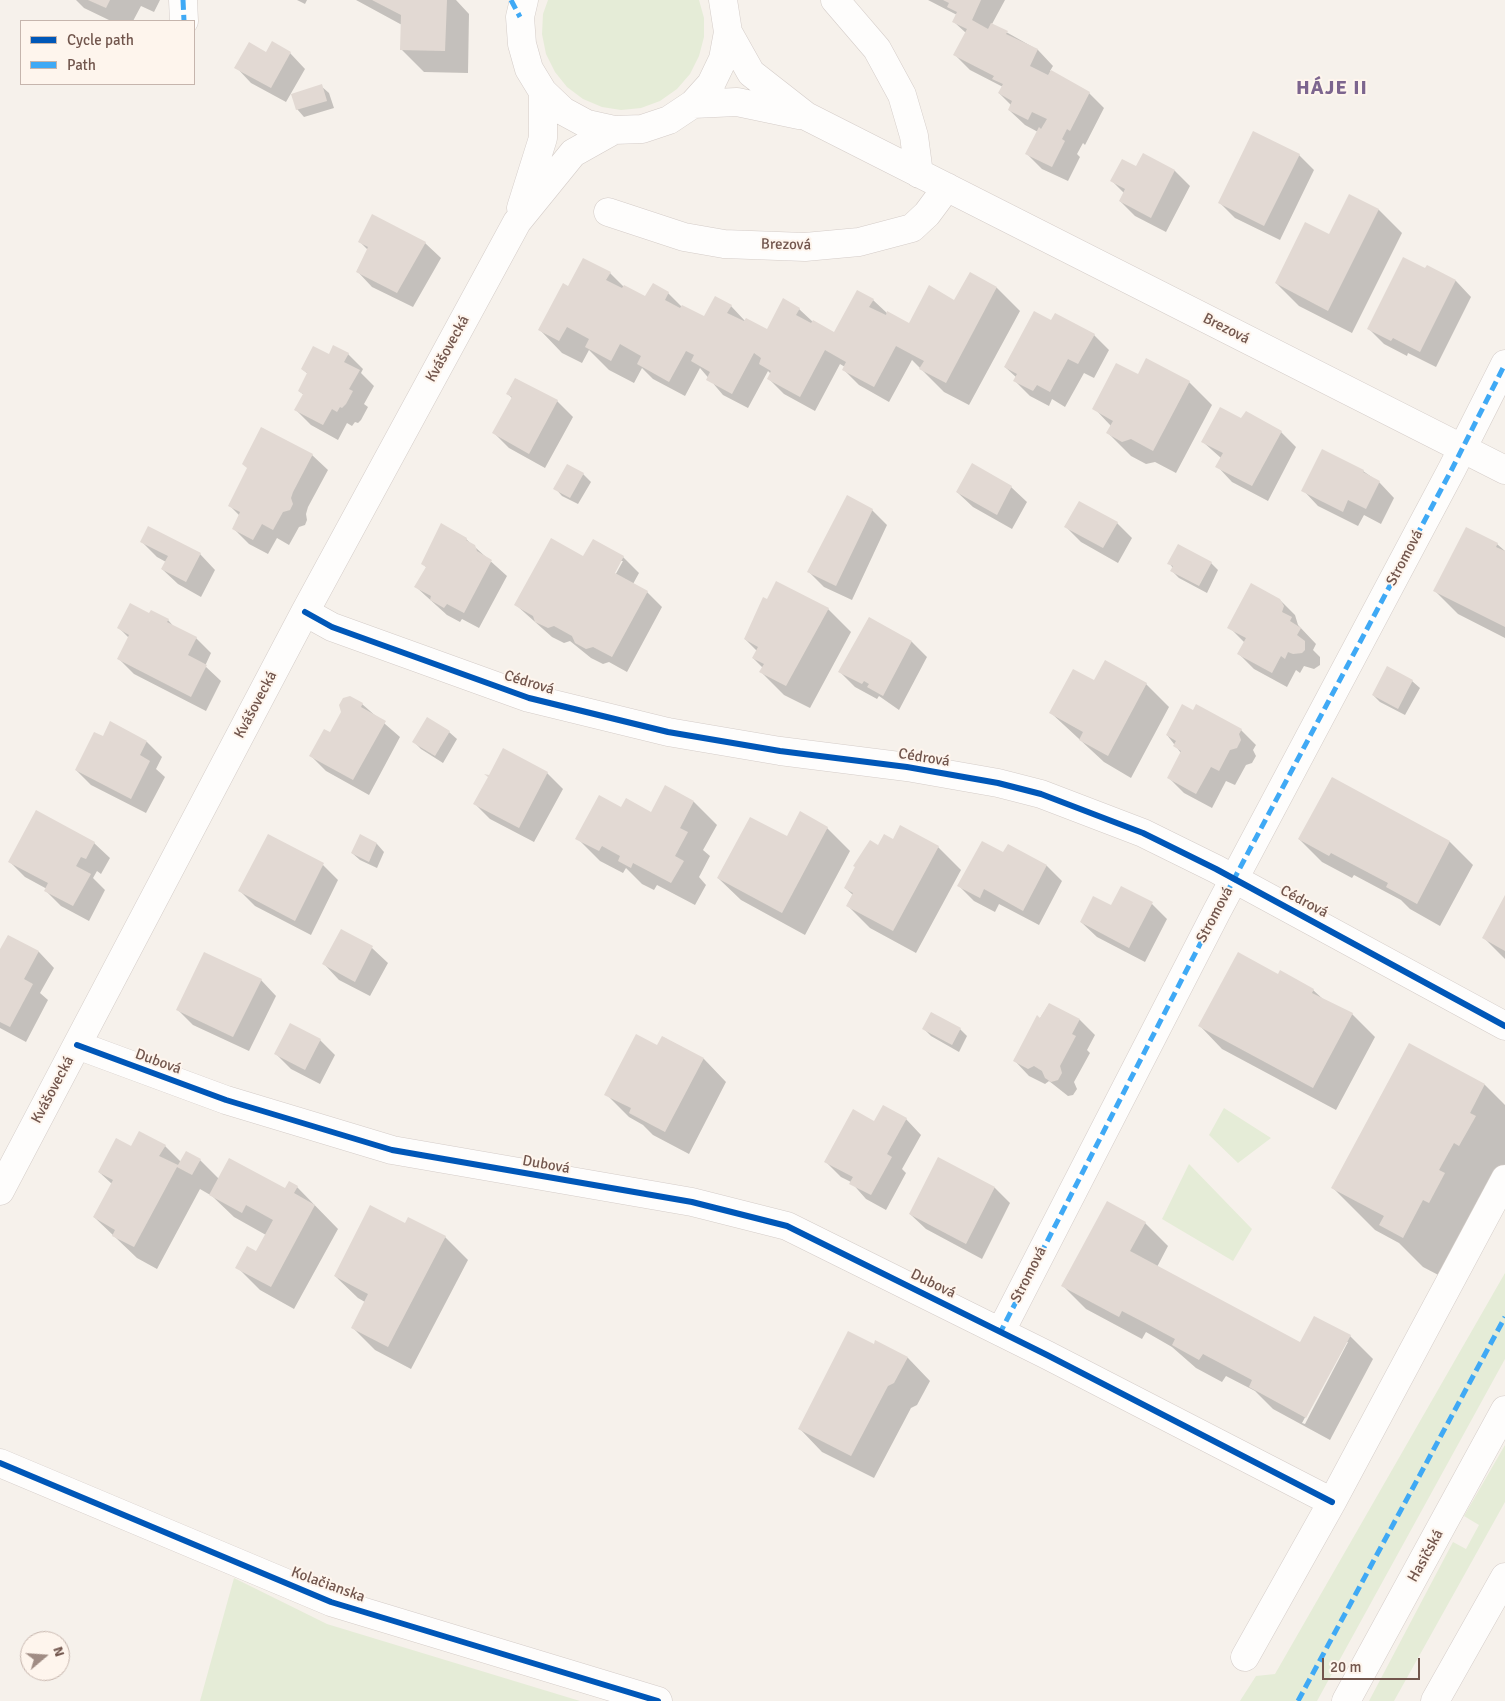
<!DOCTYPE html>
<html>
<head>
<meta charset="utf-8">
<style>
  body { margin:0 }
  #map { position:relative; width:1505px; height:1701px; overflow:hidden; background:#f6f1eb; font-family:Signika,sans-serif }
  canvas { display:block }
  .legend { position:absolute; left:20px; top:20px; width:175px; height:65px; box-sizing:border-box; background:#fef5ed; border:1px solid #c6b5ad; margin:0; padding:6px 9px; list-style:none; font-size:15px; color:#72564d }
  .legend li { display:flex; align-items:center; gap:10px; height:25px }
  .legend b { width:25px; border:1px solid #c6b5ad }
  .north { position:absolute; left:20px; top:1631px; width:50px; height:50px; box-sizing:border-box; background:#fef5ed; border:1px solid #c6b5ad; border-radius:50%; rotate:72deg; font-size:14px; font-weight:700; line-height:20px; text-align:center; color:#72564d }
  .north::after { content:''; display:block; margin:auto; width:18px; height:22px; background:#a08c84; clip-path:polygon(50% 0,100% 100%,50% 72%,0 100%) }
  .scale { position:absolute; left:1322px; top:1658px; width:98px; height:22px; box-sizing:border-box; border:2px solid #72564d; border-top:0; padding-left:6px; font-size:15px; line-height:18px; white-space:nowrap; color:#72564d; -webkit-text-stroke:4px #fef5ed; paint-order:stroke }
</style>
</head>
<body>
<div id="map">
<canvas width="1505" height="1701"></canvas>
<ul class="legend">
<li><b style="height:6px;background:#0057b8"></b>Cycle path</li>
<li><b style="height:6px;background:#3fa9f5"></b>Path</li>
</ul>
<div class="north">N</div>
<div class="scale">20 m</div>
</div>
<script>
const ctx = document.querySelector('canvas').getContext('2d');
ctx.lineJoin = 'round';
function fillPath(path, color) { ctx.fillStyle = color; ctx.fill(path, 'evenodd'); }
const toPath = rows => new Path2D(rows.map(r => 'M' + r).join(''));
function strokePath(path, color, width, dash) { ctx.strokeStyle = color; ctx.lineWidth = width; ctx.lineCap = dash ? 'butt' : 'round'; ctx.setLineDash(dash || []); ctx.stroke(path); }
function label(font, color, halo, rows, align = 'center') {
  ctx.font = font + ' Signika,sans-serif'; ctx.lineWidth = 4; ctx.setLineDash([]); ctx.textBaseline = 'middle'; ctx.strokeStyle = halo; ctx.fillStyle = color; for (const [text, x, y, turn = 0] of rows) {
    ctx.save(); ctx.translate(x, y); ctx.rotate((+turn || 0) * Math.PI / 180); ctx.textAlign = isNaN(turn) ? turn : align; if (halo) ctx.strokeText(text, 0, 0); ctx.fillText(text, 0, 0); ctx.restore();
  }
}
fillPath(toPath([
  [548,0,699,0,704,18,704,37,699,56,690,74,677,89,660,101,641,108,621,110,602,107,583,99,567,87,555,72,546,54,542,34,543,14],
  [1224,1108,1271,1138,1238,1163,1209,1135],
  [1189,1164,1252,1229,1233,1261,1162,1219],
  [1505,1273,1505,1359,1317,1701,1240,1701,1256,1676,1275,1674],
  [1505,1445,1505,1502,1394,1701,1369,1701,1453,1542,1466,1549,1479,1525,1464,1516],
  [234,1578,327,1624,580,1701,200,1701]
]), '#e5ecd7');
fillPath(toPath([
  [76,0,160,0,154,12,141,6,133,21,111,21,84,8],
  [297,0,307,0,305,4],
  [356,0,456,0,469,14,468,73,424,72,401,49,402,25],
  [928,0,1005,0,992,24,1038,50,1053,66,1050,71,1089,93,1104,108,1085,145,1083,143,1077,154,1080,157,1068,181,1042,169,1027,154,1038,132,1025,125,1009,110,1011,105,999,93,1003,87,970,70,955,55,966,33,954,22,957,15],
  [266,53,290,53,305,69,286,102,251,83,236,67],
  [321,86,329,93,334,108,304,117,297,109],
  [1144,155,1175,171,1190,186,1166,232,1135,216,1120,201,1124,193,1112,181,1137,168],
  [1299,155,1314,170,1280,240,1235,218,1220,203],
  [1350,196,1379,210,1402,233,1352,333,1299,306,1276,283,1330,236],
  [359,241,425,243,441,258,413,307,372,287,357,271,368,250],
  [1427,267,1456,281,1471,297,1436,367,1408,353,1407,356,1384,344,1368,328],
  [610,273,624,287,645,297,653,285,668,293,682,307,705,318,731,306,745,321,768,331,799,309,813,322,835,334,873,300,888,314,909,325,955,301,970,274,997,288,1020,311,969,405,944,392,912,360,889,402,859,385,844,370,845,367,840,364,815,411,784,394,769,379,771,374,768,371,748,408,723,395,700,368,685,396,653,379,642,368,634,383,609,370,589,350,582,363,562,353,540,330,568,288],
  [1052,322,1094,335,1109,350,1094,378,1084,373,1065,407,1052,399,1049,406,1030,396,1015,381,1017,378,1005,367],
  [348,354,363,369,361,373,374,386,364,404,368,407,361,420,358,423,355,422,352,426,347,423,338,440,311,425,296,410,304,395,299,391,308,374,302,369,329,355],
  [1138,376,1189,382,1212,405,1176,473,1155,462,1146,464,1131,456,1108,433,1111,426,1094,408],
  [516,379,557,401,573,417,545,468,509,448,494,433,513,399,508,394],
  [1242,420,1281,432,1296,447,1268,501,1232,482,1217,466,1221,458,1203,442],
  [262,428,312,455,328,470,308,507,306,514,307,520,305,525,299,527,289,545,277,538,268,554,249,544,233,528,240,516,229,505,248,469],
  [568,465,583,474,591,482,578,504,562,496,555,488],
  [1363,471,1379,482,1394,498,1381,524,1364,515,1358,526,1318,506,1303,490],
  [1011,487,1027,502,1012,529,973,507,957,492],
  [872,510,887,525,852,600,824,587,809,572],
  [1117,523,1132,538,1118,563,1081,542,1066,527],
  [466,539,507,576,479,628,462,619,460,622,447,615,416,587,427,568,423,564],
  [593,541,623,557,639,573,633,584,647,592,662,607,627,672,609,662,603,664,591,658,570,641,564,643,552,637,516,605,584,558],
  [620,561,623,561,613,579,611,578],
  [142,542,200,554,215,570,201,597,178,584,162,569,166,562,157,557],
  [1497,544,1505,551,1505,638,1458,614,1435,591],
  [1169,563,1211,563,1218,570,1207,593,1179,578,1172,571,1173,568],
  [1280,600,1295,615,1298,625,1316,644,1313,650,1320,657,1320,665,1314,669,1304,666,1300,673,1296,670,1287,687,1254,669,1239,654,1245,643,1229,627],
  [767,601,828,609,851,632,810,708,784,695,761,672,763,668,753,658,757,651,745,639],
  [150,614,168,620,175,628,196,638,211,653,205,666,221,681,206,711,134,674,119,659,129,638,119,628],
  [869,619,912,642,927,657,899,710,879,696,877,699,855,687,840,672],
  [1412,681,1420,688,1405,715,1380,702,1373,695],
  [1095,682,1146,684,1169,707,1131,778,1104,762,1051,713],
  [362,704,400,737,369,795,326,771,311,756,330,733],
  [1193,711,1241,730,1256,745,1253,750,1256,756,1252,763,1246,765,1235,785,1226,781,1212,808,1184,793,1169,778,1181,753,1167,735],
  [449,732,457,739,443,763,421,749,414,742],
  [103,738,147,742,162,757,156,769,165,777,146,813,91,785,76,770],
  [547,773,563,789,534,842,490,819,475,804],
  [1332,778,1450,842,1473,865,1440,926,1410,909,1401,900,1354,875,1352,878,1322,862,1299,839],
  [666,787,694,802,717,825,703,850,710,856,699,877,706,885,695,905,657,885,654,890,642,884,626,868,623,873,600,861,577,838,621,808,652,814],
  [827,828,850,851,805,935,741,900,718,878],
  [361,836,377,844,384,852,377,868,360,860,352,853],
  [893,841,938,847,961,870,916,953,870,928,847,905,853,895,845,888,878,847],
  [94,843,110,858,101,874,97,871,93,878,105,890,89,921,61,906,46,891,47,889,25,877,10,862],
  [1008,845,1047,866,1062,881,1039,925,999,904,995,912,974,901,959,886,1004,854],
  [323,865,338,880,311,935,255,906,239,890],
  [1505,898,1505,959,1484,938],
  [1152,904,1167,919,1145,962,1097,937,1081,922,1111,907],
  [342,931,372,948,388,963,370,996,339,980,324,964],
  [8,936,39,952,54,968,40,993,48,1000,26,1042,0,1028,0,952],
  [1278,976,1313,990,1324,1000,1352,1014,1375,1037,1336,1110,1222,1049,1200,1026],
  [261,980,276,996,249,1051,193,1025,178,1010],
  [1049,1004,1080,1020,1095,1035,1087,1050,1090,1053,1074,1082,1077,1089,1073,1095,1068,1096,1049,1081,1045,1084,1029,1076,1014,1060],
  [923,1028,960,1029,967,1036,959,1052,931,1036],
  [663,1037,704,1059,726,1082,689,1154,653,1135,643,1125,629,1117,606,1094,658,1047],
  [320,1040,335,1055,320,1084,291,1069,276,1054],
  [1409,1045,1485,1085,1505,1105,1505,1183,1446,1279,1423,1267,1399,1243,1375,1230,1333,1188],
  [906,1119,921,1135,902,1169,906,1173,886,1210,866,1199,851,1182,841,1177,826,1162,875,1123],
  [165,1146,181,1162,200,1160,219,1179,285,1190,297,1187,338,1229,294,1309,260,1290,237,1267,256,1252,266,1235,234,1217,212,1196,200,1189,157,1269,137,1258,94,1217,112,1184,99,1172,131,1148],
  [939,1159,995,1188,1010,1203,982,1259,926,1229,910,1214],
  [1145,1223,1168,1246,1157,1267,1301,1344,1350,1336,1373,1359,1330,1440,1273,1409,1255,1391,1226,1376,1222,1382,1196,1368,1172,1347,1146,1332,1142,1339,1086,1309,1063,1286],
  [1346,1342,1348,1342,1305,1424,1302,1423],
  [445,1237,468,1260,411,1369,375,1350,352,1327,365,1302,358,1298,335,1276],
  [876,1342,908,1358,930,1381,917,1405,911,1408,874,1478,822,1452,800,1429]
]), '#0003');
fillPath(toPath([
  [88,0,110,0,106,8],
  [372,0,447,0,445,51,400,50,401,15],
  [943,0,981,0,972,20,988,29,991,23,1008,31,1006,34,1038,49,1030,66,1048,75,1051,70,1090,92,1070,131,1067,129,1062,139,1065,141,1052,167,1025,154,1039,127,1041,129,1047,119,1032,112,1028,120,1008,110,1012,101,998,93,1003,84,992,79,994,76,953,55,967,29,952,22,957,12,947,7,949,3],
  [272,41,291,52,271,88,234,68,249,42,266,52],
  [322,84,327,101,296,110,291,94],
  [1253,131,1300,154,1264,226,1218,203],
  [1143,153,1175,170,1151,218,1119,201,1125,189,1110,181,1122,159,1136,166],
  [1349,194,1379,209,1328,311,1275,283,1305,222,1329,234],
  [372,214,426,242,397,293,356,272,368,247,358,242],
  [1403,257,1425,268,1427,265,1456,280,1420,352,1393,338,1391,341,1367,329],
  [583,258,611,272,606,280,622,288,624,285,645,296,653,283,669,292,665,300,680,308,682,305,704,316,715,296,732,305,727,313,744,321,746,318,767,329,783,298,800,308,796,315,811,323,813,320,834,332,857,290,874,299,869,307,886,315,887,311,909,323,929,285,954,300,970,272,997,287,946,383,919,369,924,361,896,346,874,387,842,370,846,362,825,350,800,397,767,379,771,371,759,364,761,358,754,353,732,394,706,380,710,372,691,361,694,355,686,351,669,382,637,364,641,356,620,344,611,361,585,347,589,339,567,327,559,341,538,330,563,283,568,286],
  [1034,311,1051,320,1055,313,1095,334,1078,364,1068,359,1050,392,1037,385,1033,391,1013,381,1017,374,1004,367],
  [333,345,349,353,344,362,360,370,349,389,353,391,346,404,342,408,340,407,337,412,332,409,323,425,294,410,303,394,298,391,307,373,301,369,313,346,329,354],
  [1146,358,1190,381,1153,451,1131,439,1122,442,1106,433,1113,421,1092,409,1116,363,1138,374],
  [515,378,558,400,529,454,492,433,512,397,506,394],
  [1220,407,1241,418,1246,411,1282,431,1252,486,1215,467,1223,453,1201,442],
  [261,427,313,454,293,492,291,498,293,504,290,510,283,512,273,530,262,524,253,540,232,529,240,512,228,506,247,468,242,464],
  [1322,449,1364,470,1363,472,1380,481,1366,509,1348,500,1343,512,1301,491],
  [972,463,1012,486,997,515,956,492],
  [567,464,584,473,570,498,553,489],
  [847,495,873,509,836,586,807,572],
  [1079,501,1118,522,1103,548,1064,527],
  [441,523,467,538,466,540,475,545,477,551,492,560,464,613,447,604,444,608,430,600,431,596,414,587,426,567,421,564],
  [148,526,201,553,186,582,161,569,168,556,140,542],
  [1466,527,1498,543,1496,547,1505,551,1505,627,1433,591],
  [551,538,583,556,593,539,624,556,615,573,648,591,612,657,593,647,586,649,575,643,572,636,554,626,548,628,535,622,533,616,514,605],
  [1178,544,1212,562,1199,586,1170,571,1173,566,1167,564],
  [776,581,829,608,786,686,759,672,764,664,752,658,758,647,744,639,763,597,767,599],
  [1251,583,1280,599,1284,606,1282,612,1292,617,1290,621,1301,628,1297,635,1305,641,1305,650,1302,653,1293,654,1288,652,1285,659,1281,656,1272,673,1237,654,1246,638,1227,628],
  [130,603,149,613,151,610,169,619,167,622,197,637,188,655,207,665,191,697,117,659,129,635,117,628],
  [869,617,912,641,883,696,867,687,869,684,864,681,862,684,838,672],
  [1105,660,1147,683,1108,756,1079,740,1083,732,1049,713,1073,669,1094,680],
  [1387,666,1413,680,1398,709,1372,695],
  [350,696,363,703,361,707,386,721,353,780,309,756,324,729,330,732,341,712,339,705,343,698],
  [1182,704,1193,710,1196,704,1242,729,1239,734,1241,740,1237,748,1230,750,1219,771,1211,767,1196,794,1167,778,1181,751,1173,746,1176,741,1166,735],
  [427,717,450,731,435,756,412,742],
  [110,721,147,741,140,755,150,761,131,799,75,770,94,732,103,736],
  [503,748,548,772,519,828,473,804,488,777,484,774,489,775],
  [1332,777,1450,841,1417,904,1386,887,1388,883,1331,853,1329,856,1298,839],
  [665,785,694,801,680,828,688,832,675,856,684,861,671,883,633,863,631,868,618,861,620,856,602,846,599,851,575,839,599,795,621,807,626,798,651,812],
  [36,810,95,842,86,859,81,857,76,866,91,874,73,906,44,891,48,883,8,862],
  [800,811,828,827,782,913,717,878,750,817,787,836],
  [900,825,939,846,893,931,846,906,853,893,844,888,855,867,853,866,870,840,878,845,884,834,893,839],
  [268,834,324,863,295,921,238,891],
  [360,834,377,843,369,862,351,853],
  [982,841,1003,852,1008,844,1047,865,1023,911,984,889,980,898,957,886],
  [1121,886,1153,902,1129,948,1080,922,1093,896,1111,905],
  [1505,895,1505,951,1482,938],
  [341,929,373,946,355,982,322,964],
  [8,935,39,951,24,979,33,984,10,1027,0,1022,0,949],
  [204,952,262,979,233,1037,176,1010],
  [1238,952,1278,974,1280,970,1314,989,1312,993,1353,1013,1313,1088,1198,1026],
  [1049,1003,1080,1019,1072,1034,1076,1036,1060,1066,1062,1073,1058,1080,1051,1082,1045,1078,1042,1071,1034,1066,1028,1069,1013,1061,1037,1015,1040,1018],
  [931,1012,961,1028,952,1045,922,1029],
  [290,1023,321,1039,305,1070,274,1054],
  [636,1034,657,1045,662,1036,704,1058,665,1132,629,1113,631,1108,604,1095],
  [1409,1043,1485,1084,1470,1113,1476,1116,1459,1146,1454,1143,1439,1170,1445,1173,1429,1203,1423,1200,1403,1238,1379,1225,1384,1216,1331,1188],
  [883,1105,907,1118,887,1154,892,1157,871,1195,849,1184,853,1177,824,1162,853,1109,874,1121],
  [139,1131,166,1145,159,1156,178,1165,186,1151,201,1159,192,1175,177,1167,134,1247,112,1236,115,1230,93,1217,113,1180,98,1172,116,1138,131,1146],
  [938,1157,995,1187,966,1244,909,1214],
  [229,1158,285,1188,289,1181,298,1186,294,1193,315,1205,271,1287,235,1268,247,1246,256,1251,273,1220,246,1205,242,1213,209,1195],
  [1107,1201,1146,1222,1130,1251,1300,1342,1314,1316,1351,1335,1306,1418,1249,1387,1252,1380,1203,1354,1199,1360,1172,1345,1175,1339,1147,1324,1122,1311,1119,1317,1061,1286],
  [370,1205,405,1223,408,1217,446,1236,388,1347,351,1328,368,1294,334,1276],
  [848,1331,874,1344,875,1340,908,1357,894,1383,888,1386,851,1456,798,1429]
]), '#e2d9d3');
const minor = toPath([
  [183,0,184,21],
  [524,0,520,17,522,44,529,69,543,92,563,111,587,124,614,130,642,129,669,120,693,104,711,84,723,59,728,32,723,0],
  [835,0,877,49,902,95,914,136,919,174],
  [728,32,751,73,806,116,1505,470],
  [693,104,737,102,799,115],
  [521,208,543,138,543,92],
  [608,212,684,237,724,244,805,247,859,242,912,228,927,214,947,187],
  [305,612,332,627,529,698,668,732,780,751,907,767,998,783,1041,794,1143,833,1216,869,1505,1026],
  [77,1045,226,1100,392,1150,692,1202,787,1226,1047,1355,1332,1502],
  [0,1191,305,612,517,222,573,153,614,130],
  [1001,1331,1216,913,1452,469,1505,364],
  [0,1463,331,1602,658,1701],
  [1245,1657,1332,1502,1505,1179],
  [1346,1701,1505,1410],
  [1435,1701,1505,1577]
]);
strokePath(minor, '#d4ccc8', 29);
strokePath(minor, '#fefdfc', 28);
strokePath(toPath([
  [183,0,184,21],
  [511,0,520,17],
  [997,1330,1001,1331,1216,913,1452,469,1505,364],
  [1298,1701,1505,1317]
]), '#3fa9f5', 5, [10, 5]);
strokePath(toPath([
  [305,612,332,627,529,698,668,732,780,751,907,767,998,783,1041,794,1143,833,1216,869,1505,1026],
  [77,1045,226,1100,392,1150,692,1202,787,1226,1047,1355,1332,1502],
  [0,1463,331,1602,658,1701]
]), '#0057b8', 6);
label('15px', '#72564d', '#fef5ed', [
  ["Brezová",786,245,1],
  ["Brezová",1226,329,27],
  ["Kvášovecká",448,349,-61],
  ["Stromová",1405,558,-62],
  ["Cédrová",529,683,17],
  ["Kvášovecká",256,705,-62],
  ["Cédrová",924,758,9],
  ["Cédrová",1304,902,28],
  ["Stromová",1215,915,-62],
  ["Dubová",158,1062,20],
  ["Kvášovecká",53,1090,-62],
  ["Dubová",546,1165,10],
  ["Stromová",1029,1275,-63],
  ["Dubová",933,1284,26],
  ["Hasičská",1426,1556,-61],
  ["Kolačianska",328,1585,20]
]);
ctx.letterSpacing = '1px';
label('bold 20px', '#7c658e', '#fef5ed', [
  ["HÁJE II",1332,89]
]);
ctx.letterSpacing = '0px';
</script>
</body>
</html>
